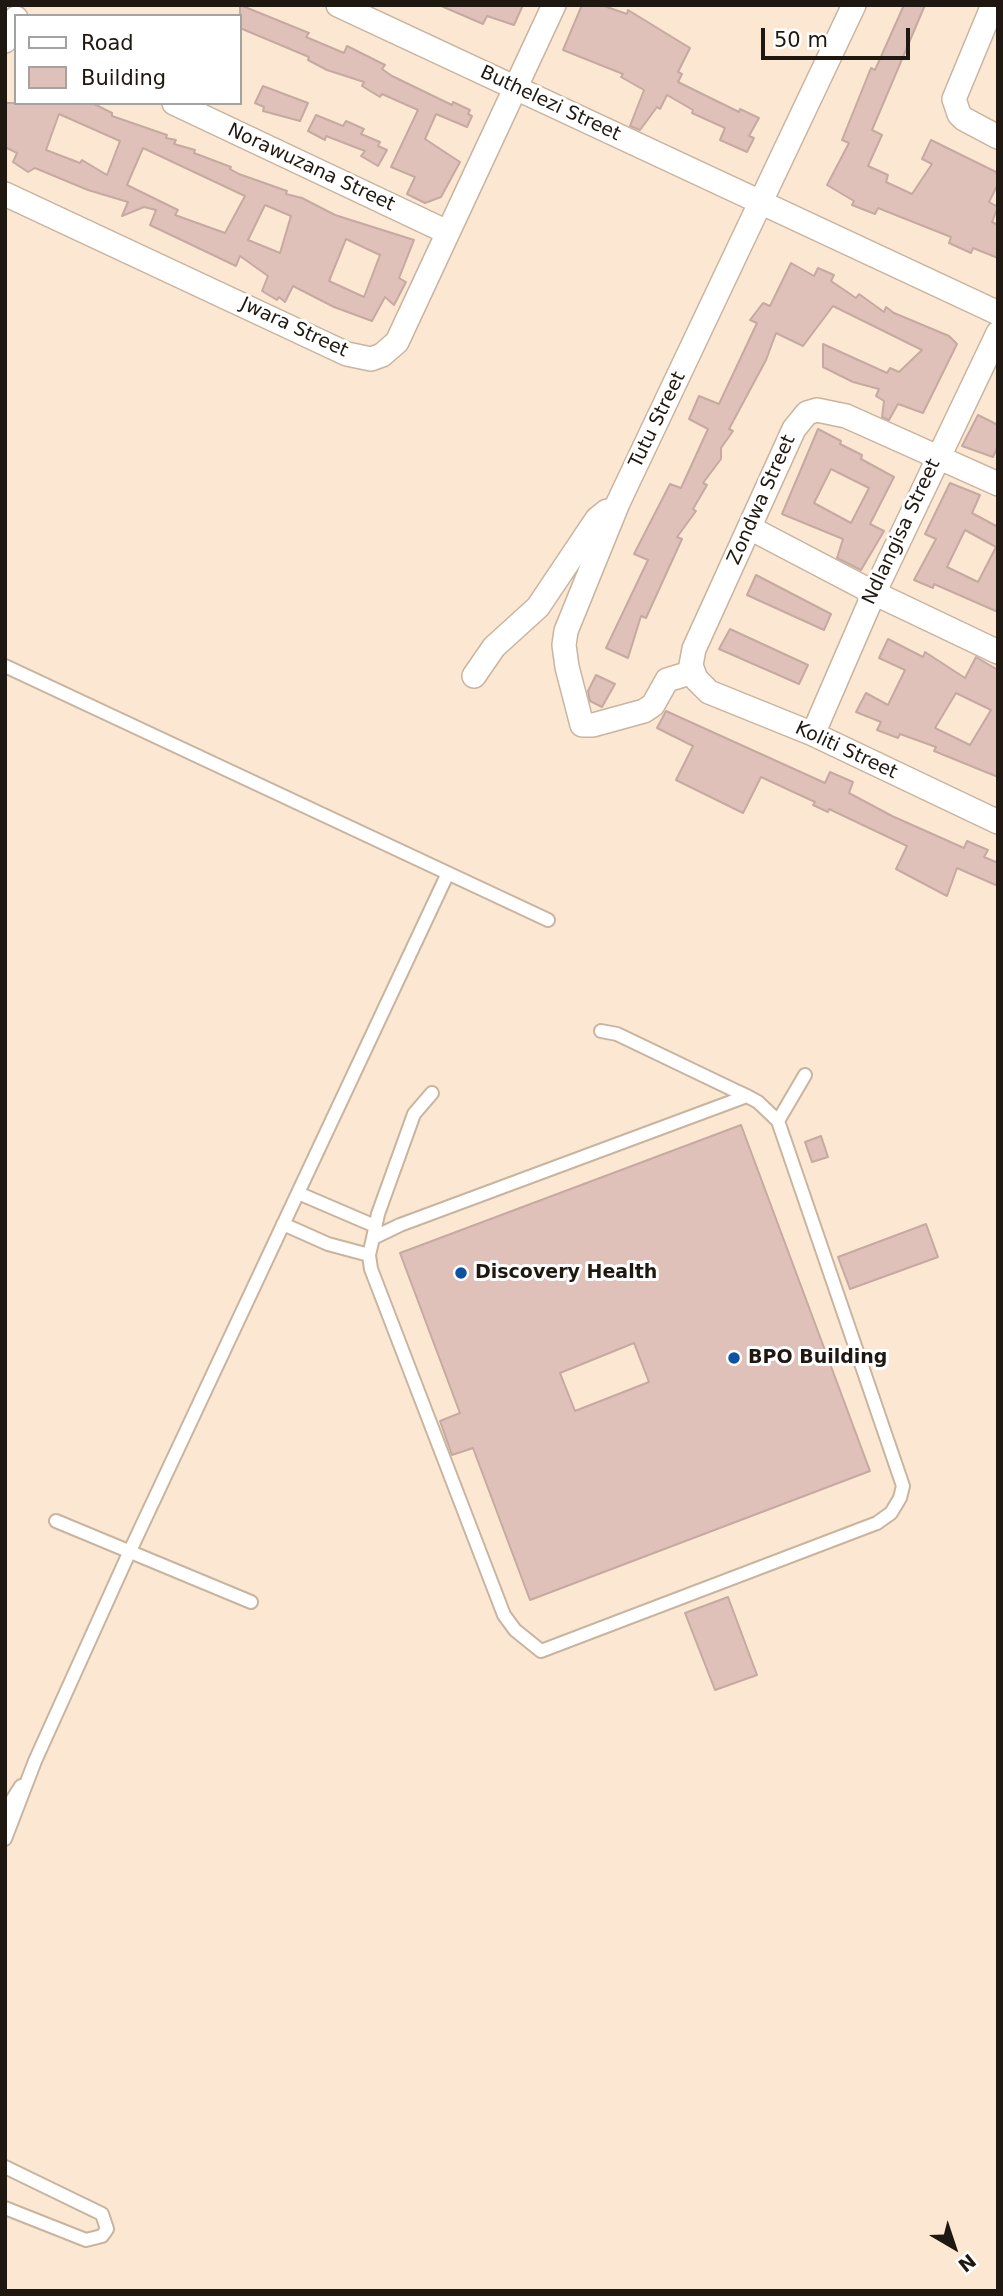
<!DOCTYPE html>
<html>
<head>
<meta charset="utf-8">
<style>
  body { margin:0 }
  #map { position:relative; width:1003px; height:2296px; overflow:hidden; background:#fce8d2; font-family:"DejaVu Sans",sans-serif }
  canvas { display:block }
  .frame { position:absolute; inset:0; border:7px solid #1f1810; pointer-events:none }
  .legend { position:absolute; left:14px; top:14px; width:228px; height:91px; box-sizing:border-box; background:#fff; border:2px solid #a5a39f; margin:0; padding:9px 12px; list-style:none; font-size:21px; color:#1f1810 }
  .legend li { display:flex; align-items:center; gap:14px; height:35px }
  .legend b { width:35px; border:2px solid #a5a39f }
  .north { position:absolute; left:919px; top:2212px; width:70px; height:70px; -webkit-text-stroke:5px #fff; paint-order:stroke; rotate:141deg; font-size:19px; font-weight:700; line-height:28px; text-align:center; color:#1f1810 }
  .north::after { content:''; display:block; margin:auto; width:24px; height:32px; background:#1f1810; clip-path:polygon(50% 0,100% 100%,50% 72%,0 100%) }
  .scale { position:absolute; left:761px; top:28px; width:149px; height:32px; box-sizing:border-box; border:4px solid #1f1810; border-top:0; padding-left:9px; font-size:21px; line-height:24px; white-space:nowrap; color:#1f1810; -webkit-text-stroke:5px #fff; paint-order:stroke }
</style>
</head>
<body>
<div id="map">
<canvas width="1003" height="2296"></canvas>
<div class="frame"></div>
<ul class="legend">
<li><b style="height:9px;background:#fff"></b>Road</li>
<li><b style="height:19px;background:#e0c1ba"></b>Building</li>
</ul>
<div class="north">N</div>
<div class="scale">50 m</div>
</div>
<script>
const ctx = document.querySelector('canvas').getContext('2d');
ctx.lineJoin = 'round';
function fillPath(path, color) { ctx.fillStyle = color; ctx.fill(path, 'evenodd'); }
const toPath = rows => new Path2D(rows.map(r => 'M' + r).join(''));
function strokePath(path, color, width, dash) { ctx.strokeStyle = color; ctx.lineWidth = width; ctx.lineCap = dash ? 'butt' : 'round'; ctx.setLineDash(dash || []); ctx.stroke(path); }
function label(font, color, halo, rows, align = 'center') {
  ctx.font = font + ' "DejaVu Sans",sans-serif'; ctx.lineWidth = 6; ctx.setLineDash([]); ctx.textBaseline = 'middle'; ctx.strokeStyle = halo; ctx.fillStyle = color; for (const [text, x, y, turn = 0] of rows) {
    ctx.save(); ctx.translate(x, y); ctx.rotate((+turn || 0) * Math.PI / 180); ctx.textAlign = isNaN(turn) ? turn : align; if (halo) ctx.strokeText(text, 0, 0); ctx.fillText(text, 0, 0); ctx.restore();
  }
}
const building = toPath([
  [240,5,309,33,306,37,344,53,347,46,385,65,382,69,392,76,452,105,453,102,470,110,468,114,472,116,467,127,436,114,425,139,460,162,441,197,425,203,407,194,415,177,391,167,418,110,382,94,380,97,362,86,364,82,327,70,308,60,309,57,240,28,240,5],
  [439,5,523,5,514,25,487,16,483,24,439,5],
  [582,5,601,5,627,14,628,10,690,48,678,72,682,74,678,82,739,112,740,109,759,118,749,136,754,138,747,152,720,140,725,128,692,113,693,110,667,95,660,109,657,107,640,130,630,126,644,90,621,77,623,74,563,50,582,5],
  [904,5,925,5,872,130,882,135,868,166,888,175,886,182,912,194,932,164,922,159,931,140,998,173,998,184,989,202,998,207,992,222,998,225,998,258,973,248,971,253,949,243,951,237,878,208,875,214,852,205,854,201,827,185,849,143,842,140,871,68,875,70,904,5],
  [263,86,308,103,300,121,263,111,264,107,255,103,263,86],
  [5,103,92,103,112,113,112,116,167,135,166,138,176,140,174,144,195,150,194,153,231,167,230,169,239,174,287,191,286,194,302,198,335,215,414,240,399,278,406,282,394,305,385,297,372,321,334,307,293,286,285,302,279,297,277,300,262,291,268,276,240,256,236,266,150,225,156,210,144,207,122,216,128,202,88,190,35,168,28,172,13,162,17,153,5,147,5,103],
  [59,114,120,141,107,175,82,160,80,163,46,150,59,114],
  [143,148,245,196,225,233,175,215,178,210,127,185,143,148],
  [265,205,291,216,280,253,248,240,265,205],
  [346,239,380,255,364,297,329,281,346,239],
  [316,115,343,126,346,121,364,129,361,134,380,142,378,146,387,150,378,166,361,156,365,151,326,136,325,140,308,131,316,115],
  [791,263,814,276,818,268,834,275,831,281,856,298,859,294,884,312,886,307,894,313,949,336,957,344,923,413,898,404,889,420,882,417,884,401,876,396,879,389,853,382,823,367,823,344,887,373,890,368,899,372,922,350,833,306,803,346,776,333,766,360,729,429,733,431,721,448,721,459,703,483,707,485,693,509,696,511,677,537,682,539,646,618,641,616,628,658,606,648,648,560,634,554,670,484,681,488,708,429,689,419,699,396,719,404,757,323,750,320,763,303,770,306,791,263],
  [978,415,998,425,998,446,993,457,962,446,978,415],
  [818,429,841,441,840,444,862,455,861,459,894,477,870,524,884,531,861,570,837,558,843,539,782,514,818,429],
  [831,469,869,488,851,523,814,503,831,469],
  [950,483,980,495,972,513,998,527,998,612,934,584,933,588,914,580,936,539,925,534,950,483],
  [965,530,996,547,978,582,947,567,965,530],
  [756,575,831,614,824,630,747,595,756,575],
  [730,629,808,665,799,684,719,649,730,629],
  [888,639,923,657,925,652,965,678,976,657,998,670,998,777,934,751,936,747,900,734,898,738,877,730,881,722,856,712,866,693,888,705,905,670,879,658,888,639],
  [956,693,991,710,970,745,935,728,956,693],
  [596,675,615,684,602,707,590,701,588,691,596,675],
  [666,711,825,783,830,772,853,782,849,793,892,816,964,848,967,841,988,850,984,857,998,863,998,886,957,868,947,896,896,869,907,846,829,809,828,812,813,805,815,802,761,777,743,813,676,780,693,746,657,728,666,711],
  [741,1125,870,1471,530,1600,473,1448,452,1455,440,1421,460,1413,400,1253,741,1125],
  [634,1343,649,1382,575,1411,560,1373,634,1343],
  [821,1136,828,1157,812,1162,805,1142,821,1136],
  [926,1224,938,1257,850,1289,838,1257,926,1224],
  [728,1597,757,1675,715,1690,685,1613,728,1597]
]);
fillPath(building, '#e0c1ba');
strokePath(building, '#c6a9a1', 2);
const service = toPath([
  [5,666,548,920],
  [601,1031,617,1034,736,1091,747,1096,758,1102,778,1121,903,1486,900,1498,891,1513,877,1523,541,1651,515,1630,504,1615,371,1269,369,1255,373,1238,400,1225,747,1096],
  [778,1121,805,1075],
  [298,1193,375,1226],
  [283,1224,328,1244,369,1255],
  [373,1238,378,1214,414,1114,432,1093],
  [56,1521,251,1602],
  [5,1811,21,1786],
  [5,1839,35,1761,129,1553,448,873],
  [5,2167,102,2214,107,2229,102,2236,86,2240,5,2208]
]);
const minor = toPath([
  [338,5,998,313],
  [993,5,954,99,959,114,964,119,998,137],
  [5,41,16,18],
  [174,103,447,232],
  [5,194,347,354,371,359,382,355,397,342,554,5],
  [998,484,846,416,817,410,807,413,794,429,694,649,691,665,696,679,709,692,813,734,998,822],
  [750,528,874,593,998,652],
  [693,672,667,680,653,705,644,711,593,725,582,725,567,667,564,645,566,631,618,503,854,5],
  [474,676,494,647,538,607,597,519,607,511],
  [813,734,874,593,998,333]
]);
strokePath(service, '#c8b49f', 16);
strokePath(minor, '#c8b49f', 26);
strokePath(service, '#fff', 12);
strokePath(minor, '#fff', 23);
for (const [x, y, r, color] of [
  [461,1273,7,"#0d53a3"],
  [734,1358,7,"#0d53a3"]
]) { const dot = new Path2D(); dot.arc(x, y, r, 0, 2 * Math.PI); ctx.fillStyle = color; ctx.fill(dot); strokePath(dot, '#fff', 2.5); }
label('19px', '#1f1810', '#fff', [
  ["Buthelezi Street",550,104,25],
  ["Norawuzana Street",311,168,25],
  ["Jwara Street",294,328,25],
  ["Tutu Street",658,420,-64],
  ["Zondwa Street",762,500,-66],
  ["Ndlangisa Street",902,532,-65],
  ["Koliti Street",846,751,25]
]);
label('bold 19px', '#1f1810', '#fff', [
  ["Discovery Health",475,1273],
  ["BPO Building",748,1358]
], 'left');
</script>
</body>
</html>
